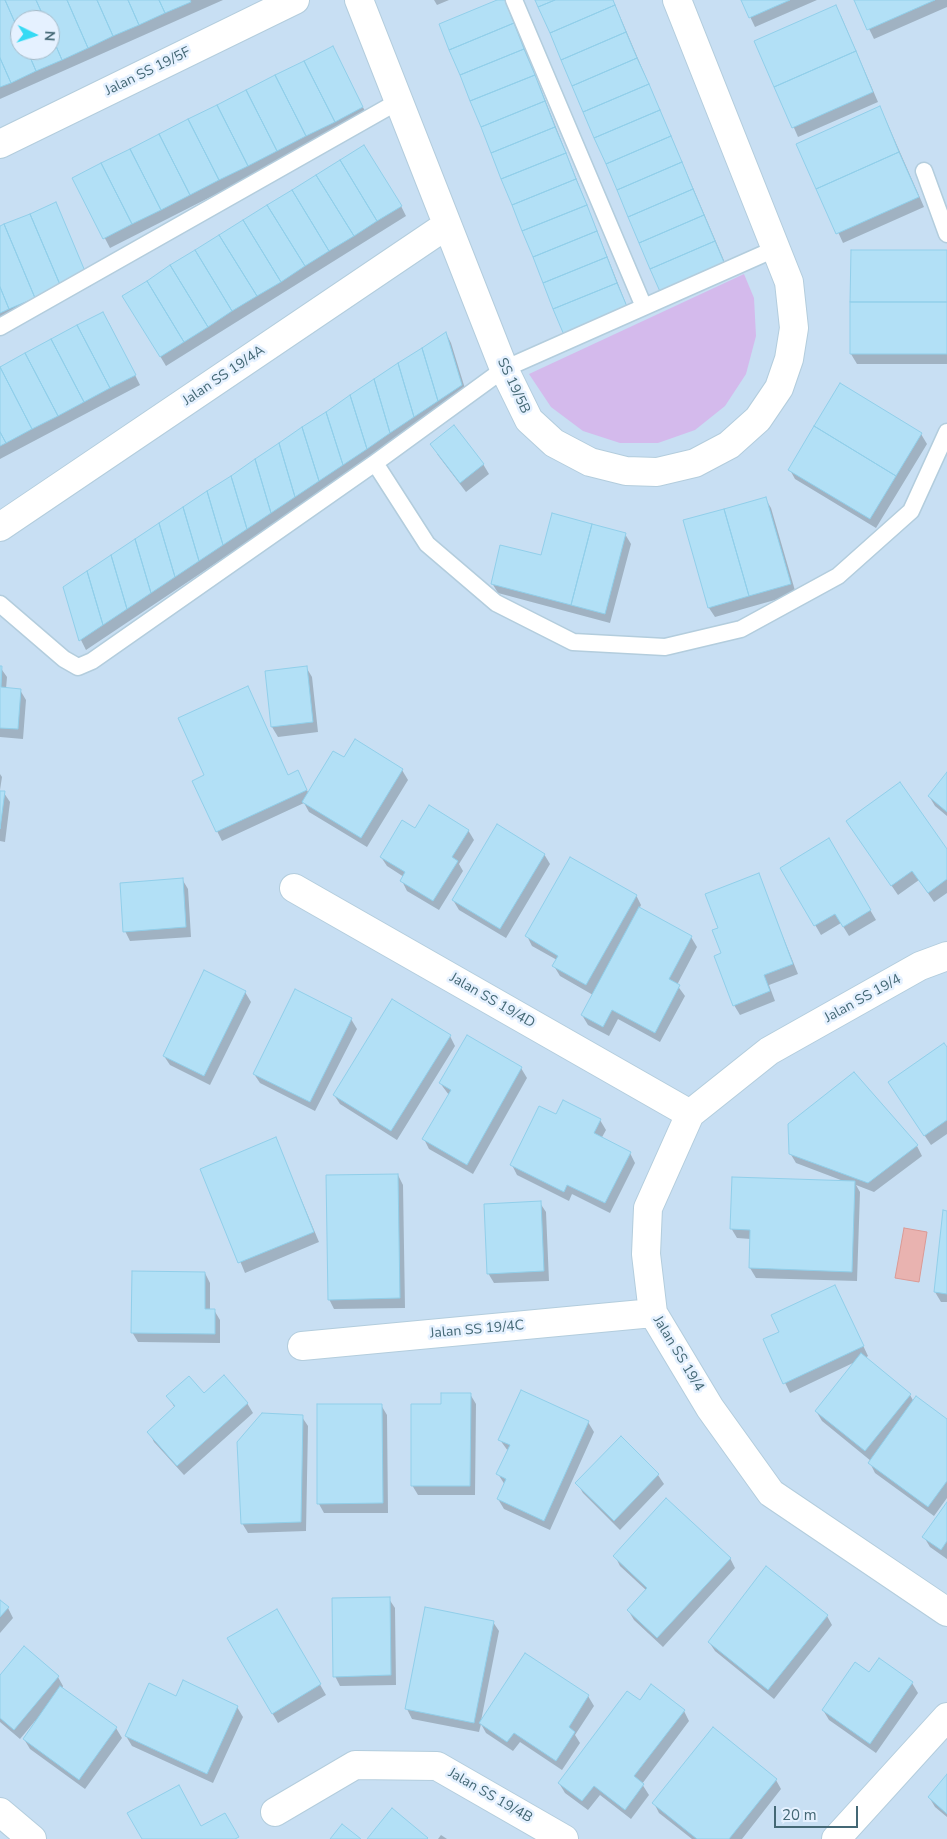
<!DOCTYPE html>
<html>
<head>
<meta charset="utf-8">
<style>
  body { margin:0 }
  #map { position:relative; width:947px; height:1839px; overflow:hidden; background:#dcecfe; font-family:"Nunito Sans",sans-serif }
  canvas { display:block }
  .north { position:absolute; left:10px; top:10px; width:50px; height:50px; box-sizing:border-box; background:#e5f1ff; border:1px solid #a5bac8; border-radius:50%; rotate:94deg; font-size:14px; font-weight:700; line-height:20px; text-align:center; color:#446875 }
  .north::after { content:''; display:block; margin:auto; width:18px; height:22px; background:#35daf4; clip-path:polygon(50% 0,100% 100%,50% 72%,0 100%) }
  .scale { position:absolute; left:774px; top:1806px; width:84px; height:22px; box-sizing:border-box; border:2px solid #446875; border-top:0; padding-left:6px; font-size:15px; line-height:18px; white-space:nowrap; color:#446875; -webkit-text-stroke:4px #e5f1ff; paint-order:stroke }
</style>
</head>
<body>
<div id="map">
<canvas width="947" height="1839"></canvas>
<div class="north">N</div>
<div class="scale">20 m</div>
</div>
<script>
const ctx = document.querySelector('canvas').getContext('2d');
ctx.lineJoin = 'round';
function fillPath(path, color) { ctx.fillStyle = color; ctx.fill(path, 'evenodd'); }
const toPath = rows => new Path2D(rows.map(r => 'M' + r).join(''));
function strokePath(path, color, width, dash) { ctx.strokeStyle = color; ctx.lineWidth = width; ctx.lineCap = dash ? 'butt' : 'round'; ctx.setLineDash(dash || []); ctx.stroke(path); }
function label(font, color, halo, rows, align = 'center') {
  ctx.font = font + ' "Nunito Sans",sans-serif'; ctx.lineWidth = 5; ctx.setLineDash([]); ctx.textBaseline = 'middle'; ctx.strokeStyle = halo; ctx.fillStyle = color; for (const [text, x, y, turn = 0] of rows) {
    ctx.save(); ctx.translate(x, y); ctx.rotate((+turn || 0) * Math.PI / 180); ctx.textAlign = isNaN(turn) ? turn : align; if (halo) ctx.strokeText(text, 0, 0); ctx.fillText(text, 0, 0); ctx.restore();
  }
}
fillPath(toPath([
  [0,0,947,0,947,1839,0,1839],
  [20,20,50,20,50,50,20,50]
]), '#c8dff3');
fillPath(toPath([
  [744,274,754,298,756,336,746,374,725,406,695,430,658,443,620,443,583,431,551,407,529,374]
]), '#d4baec');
const water = toPath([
  [904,1228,927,1232,919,1282,895,1278,904,1228]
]);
fillPath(water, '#e9b3b0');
strokePath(water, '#db9a95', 1);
fillPath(toPath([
  [0,0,223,0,0,99],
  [20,20,50,20,50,50,20,50],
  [434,0,449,0,437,5],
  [501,0,504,0,509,9,632,319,565,334],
  [537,0,613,0,731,277],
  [742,0,817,0,755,27],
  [855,0,947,0,947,7,874,39],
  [841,16,878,102,798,137,756,41],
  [338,58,368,117,110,248,74,179],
  [885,118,924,207,843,243,798,144],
  [56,204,91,286,0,325,0,227],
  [401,206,406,216,166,366,130,306],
  [947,252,947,364,857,364,851,354],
  [109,323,140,385,0,459,0,367],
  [446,333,451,343,467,395,86,650,81,640,65,588],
  [921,434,927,444,876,528,795,479,790,470],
  [437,454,483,464,489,474,466,492],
  [765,498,771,508,796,594,715,617,709,608,685,521],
  [625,534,631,544,610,623,498,593,492,583,542,557],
  [0,667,7,677,6,689,20,690,26,700,23,739,0,737],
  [306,667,312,677,318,732,278,737,272,727,266,672],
  [344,759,402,770,408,780,367,847,309,812,304,803,222,841,217,831,288,776,303,782,309,794],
  [0,774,2,777,0,790],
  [947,774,947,816,935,806,929,796],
  [0,792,4,793,10,802,5,842,0,841],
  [847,821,947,851,947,893,934,902,919,880,898,895],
  [415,829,468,830,474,840,459,864,463,871,439,910,407,891,402,881,404,877,387,866,381,857],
  [829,840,876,920,849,936,841,923,821,935,782,868],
  [544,854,550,864,506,938,459,910,453,900],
  [758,875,798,974,769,985,775,1001,740,1015,734,1005,722,954,720,929],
  [182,879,188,889,191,937,130,941,125,931],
  [636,895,641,905,639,909,691,937,697,947,677,985,685,996,660,1042,618,1019,609,1036,588,1025,582,1015,593,995,560,976,554,966,557,960,532,946,527,936],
  [296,991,351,1019,357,1029,315,1111,260,1083,254,1074],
  [245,992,251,1002,210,1085,170,1065,164,1056],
  [450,1036,455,1046,397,1140,340,1104,334,1095],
  [947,1049,947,1134,931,1145,895,1092],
  [521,1068,527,1078,473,1174,429,1149,424,1139,449,1095,440,1083],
  [853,1074,917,1146,922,1156,874,1192,856,1185,860,1192,857,1281,756,1278,750,1268,751,1239,737,1238,731,1228,846,1182,796,1163,790,1153],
  [557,1116,600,1120,606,1130,601,1139,630,1153,635,1163,610,1213,572,1194,569,1201,517,1175,512,1165],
  [276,1139,319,1242,245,1273,202,1169],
  [398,1175,403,1185,405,1308,334,1309,329,1299],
  [540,1203,546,1212,549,1281,494,1283,488,1273],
  [947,1212,947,1302,941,1302,935,1292],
  [205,1273,210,1283,210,1310,214,1310,220,1320,220,1343,138,1342,132,1332],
  [835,1286,868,1356,865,1358,910,1395,914,1402,947,1420,947,1498,934,1516,875,1473,870,1463,871,1461,822,1421,816,1411,855,1362,790,1393,764,1340,781,1333],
  [470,1394,476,1404,475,1495,418,1495,412,1485,442,1405],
  [204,1395,247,1403,253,1413,184,1475,154,1442,149,1432,175,1408,168,1397],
  [381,1405,387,1415,388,1513,324,1513,319,1504],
  [302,1417,308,1426,306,1531,248,1533,242,1523],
  [588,1422,594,1432,550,1530,504,1509,498,1499,505,1485,498,1474,508,1451,500,1440],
  [658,1475,664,1484,620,1530,583,1493,577,1483],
  [947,1504,947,1559,930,1547,924,1537],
  [615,1556,730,1558,735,1568,663,1647,634,1620,628,1610,646,1590,620,1566],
  [389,1599,395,1608,396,1685,340,1686,335,1676],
  [0,1601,8,1608,13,1618,0,1633],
  [277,1610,326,1695,278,1723,229,1639],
  [827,1616,832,1625,774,1699,715,1651,709,1642],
  [493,1622,499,1631,481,1721,526,1654,588,1696,594,1706,575,1735,580,1743,562,1770,520,1742,513,1751,486,1733,481,1724,479,1732,412,1719,407,1709],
  [870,1674,912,1683,918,1693,876,1753,829,1720,823,1710],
  [0,1677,58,1677,63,1686,62,1689,116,1728,122,1738,85,1789,30,1749,24,1739,36,1722,35,1721,20,1739,0,1722],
  [177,1698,237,1707,243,1717,213,1783,132,1746,126,1736],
  [640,1702,684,1711,689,1721,642,1784,649,1795,631,1819,600,1795,588,1810,565,1793,559,1783],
  [947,1776,947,1817,935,1807,929,1797],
  [776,1780,781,1789,742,1839,692,1839,659,1813,654,1803],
  [441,1835,447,1839,438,1839]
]), '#0003');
const building = toPath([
  [0,0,5,0,20,34,20,50,27,50,36,71,11,83,0,58,0,0],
  [5,0,36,0,45,20,20,20,20,34,5,0],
  [36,0,67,0,88,48,62,60,50,32,50,20,45,20,36,0],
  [67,0,97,0,113,36,88,48,67,0],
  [97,0,128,0,139,25,113,36,97,0],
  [128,0,159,0,165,13,139,25,128,0],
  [159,0,190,0,191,2,165,13,159,0],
  [497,0,505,0,514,23,449,50,439,24,497,0],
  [535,0,555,0,538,7,535,0],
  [555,0,613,0,615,5,550,33,538,7,555,0],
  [741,0,790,0,749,18,741,0],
  [854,0,935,0,867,30,854,0],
  [615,5,626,32,561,60,550,33,615,5],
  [836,5,856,51,774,87,754,41,836,5],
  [514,23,524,49,460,75,449,50,514,23],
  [50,32,62,60,36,71,27,50,50,50,50,32],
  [626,32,637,58,572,86,561,60,626,32],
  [333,46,363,107,335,122,304,61,333,46],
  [524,49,535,75,470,101,460,75,524,49],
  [856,51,873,92,792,128,774,87,856,51],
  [0,58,11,83,0,87,0,58],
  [637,58,649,84,583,112,572,86,637,58],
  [304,61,335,122,306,136,275,75,304,61],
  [275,75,306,136,277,151,246,90,275,75],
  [535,75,545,101,481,127,470,101,535,75],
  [649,84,660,110,594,138,583,112,649,84],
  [246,90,277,151,248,166,217,105,246,90],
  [545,101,555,127,491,153,481,127,545,101],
  [217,105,248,166,219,180,188,119,217,105],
  [880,106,899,152,816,189,796,144,880,106],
  [660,110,671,136,606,164,594,138,660,110],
  [188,119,219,180,190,195,159,134,188,119],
  [555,127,566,153,501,179,491,153,555,127],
  [159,134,190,195,161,210,130,149,159,134],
  [671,136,682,162,617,190,606,164,671,136],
  [364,145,402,206,377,221,340,160,364,145],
  [130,149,161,210,132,224,101,163,130,149],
  [899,152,919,197,836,234,816,189,899,152],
  [566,153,576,179,512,205,501,179,566,153],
  [340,160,377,221,354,236,316,175,340,160],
  [682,162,693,189,628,217,617,190,682,162],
  [101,163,132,224,103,239,72,178,101,163],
  [316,175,354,236,329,251,292,190,316,175],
  [576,179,587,205,522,231,512,205,576,179],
  [693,189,704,215,639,243,628,217,693,189],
  [292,190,329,251,305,266,267,205,292,190],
  [56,202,87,276,61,287,30,214,56,202],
  [267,205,305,266,281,282,243,220,267,205],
  [587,205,597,231,533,257,522,231,587,205],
  [30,214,61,287,35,298,4,224,30,214],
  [704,215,715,241,650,269,639,243,704,215],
  [243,220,281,282,257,296,219,235,243,220],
  [4,224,35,298,9,309,0,287,0,226,4,224],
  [597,231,607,257,543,283,533,257,597,231],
  [219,235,257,296,232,311,195,250,219,235],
  [715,241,726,267,662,296,650,269,715,241],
  [195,250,232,311,208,327,170,265,195,250],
  [851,250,947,250,947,302,850,302,851,250],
  [607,257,617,283,553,309,543,283,607,257],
  [170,265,208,327,184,342,147,281,170,265],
  [147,281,184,342,160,357,122,296,147,281],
  [617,283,628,309,564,335,553,309,617,283],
  [0,287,9,309,0,313,0,287],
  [850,302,947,302,947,354,850,354,850,302],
  [103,312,136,375,110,388,77,325,103,312],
  [77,325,110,388,84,402,51,339,77,325],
  [446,332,462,385,438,401,422,348,446,332],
  [51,339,84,402,58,416,25,353,51,339],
  [422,348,438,401,414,417,398,363,422,348],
  [25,353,58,416,32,429,0,367,25,353],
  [398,363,414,417,390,433,374,379,398,363],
  [0,367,32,429,6,443,0,432,0,367],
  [374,379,390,433,367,449,350,395,374,379],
  [840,383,922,433,896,476,814,426,840,383],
  [350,395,367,449,343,465,326,412,350,395],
  [326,412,343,465,319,481,302,427,326,412],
  [454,425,484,464,460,483,430,444,454,425],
  [814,426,896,476,870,519,788,470,814,426],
  [302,427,319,481,295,497,279,443,302,427],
  [0,432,6,443,0,446,0,432],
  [279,443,295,497,271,513,255,459,279,443],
  [255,459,271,513,247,529,231,476,255,459],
  [231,476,247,529,223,545,207,491,231,476],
  [207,491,223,545,199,561,183,507,207,491],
  [766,497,791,584,749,596,724,509,766,497],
  [183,507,199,561,175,577,159,523,183,507],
  [724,509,749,596,708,608,683,520,724,509],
  [552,513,592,524,571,605,491,584,500,545,541,555,552,513],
  [159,523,175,577,151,593,135,539,159,523],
  [592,524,626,533,605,614,571,605,592,524],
  [135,539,151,593,127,609,111,555,135,539],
  [111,555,127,609,103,625,87,571,111,555],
  [87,571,103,625,79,641,63,587,87,571],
  [0,666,2,666,1,687,21,689,18,729,0,728,0,666],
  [307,666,313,722,271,727,265,671,307,666],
  [248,686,288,775,298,770,307,790,216,832,192,781,204,775,178,718,248,686],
  [355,739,403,769,361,838,302,802,333,751,344,757,355,739],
  [947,772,947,812,928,796,947,772],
  [900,782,947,849,947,879,928,893,912,871,891,886,846,821,900,782],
  [0,791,5,791,0,829,0,791],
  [429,805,469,830,452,857,458,861,433,901,400,881,405,872,380,857,402,820,415,828,429,805],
  [497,824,545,854,500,929,452,900,497,824],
  [829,838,871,910,843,927,835,914,814,926,780,868,829,838],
  [570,857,637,895,586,985,552,966,558,956,525,936,570,857],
  [759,873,793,964,764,975,770,991,733,1006,714,956,721,953,712,930,718,928,705,894,759,873],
  [183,878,186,927,123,932,120,883,183,878],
  [639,907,692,936,669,979,680,985,655,1033,612,1010,603,1027,581,1015,639,907],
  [204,970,246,991,204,1076,163,1056,204,970],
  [295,989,352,1018,310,1102,253,1074,295,989],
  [392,999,451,1035,391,1131,333,1095,392,999],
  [467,1035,522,1067,467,1165,422,1139,451,1090,439,1083,467,1035],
  [944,1043,947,1047,947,1120,924,1136,888,1082,944,1043],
  [854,1072,918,1145,868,1183,789,1154,788,1124,854,1072],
  [563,1100,601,1119,594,1133,631,1152,605,1203,567,1185,564,1192,510,1165,539,1106,556,1114,563,1100],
  [276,1137,314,1232,238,1263,200,1169,276,1137],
  [398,1174,400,1298,328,1300,326,1175,398,1174],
  [732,1177,855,1181,852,1272,749,1268,750,1230,730,1229,732,1177],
  [541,1201,544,1271,487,1274,484,1204,541,1201],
  [943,1210,947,1211,947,1294,934,1292,943,1210],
  [132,1271,205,1272,205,1309,215,1309,215,1334,131,1333,132,1271],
  [835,1285,864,1346,783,1384,763,1339,779,1332,771,1315,835,1285],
  [861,1353,911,1394,865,1451,815,1411,861,1353],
  [224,1375,248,1403,177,1466,147,1432,175,1406,166,1396,189,1376,204,1393,224,1375],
  [521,1390,589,1421,544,1521,497,1499,506,1479,496,1474,510,1445,498,1440,521,1390],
  [441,1393,471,1393,470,1486,411,1486,411,1404,441,1404,441,1393],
  [916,1396,947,1419,947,1481,928,1507,868,1463,916,1396],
  [317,1404,382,1404,383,1503,317,1504,317,1404],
  [262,1413,303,1415,301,1522,241,1524,237,1442,262,1413],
  [621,1436,659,1474,614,1521,575,1483,621,1436],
  [666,1498,731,1558,657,1638,627,1610,647,1588,613,1556,666,1498],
  [947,1502,947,1541,941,1550,922,1537,947,1502],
  [766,1566,828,1615,768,1690,708,1642,766,1566],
  [390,1597,391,1675,333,1677,332,1598,390,1597],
  [0,1600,9,1607,0,1617,0,1600],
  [425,1607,494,1621,474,1723,405,1709,425,1607],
  [277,1609,321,1684,272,1714,227,1638,277,1609],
  [24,1646,59,1676,14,1730,0,1718,0,1675,24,1646],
  [525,1653,589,1695,569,1727,575,1732,556,1761,514,1733,507,1742,479,1723,525,1653],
  [879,1658,913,1682,870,1744,822,1710,855,1662,869,1672,879,1658],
  [183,1680,238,1706,207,1774,125,1736,149,1683,176,1696,183,1680],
  [651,1684,685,1710,634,1776,644,1784,625,1810,594,1786,582,1801,558,1783,627,1691,640,1700,651,1684],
  [60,1686,117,1727,79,1780,23,1739,60,1686],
  [713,1727,777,1779,729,1839,697,1839,652,1803,713,1727],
  [947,1774,947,1814,928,1797,947,1774],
  [179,1785,201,1826,225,1813,239,1837,235,1839,142,1839,127,1813,179,1785],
  [392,1808,428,1838,427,1839,367,1839,392,1808],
  [342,1824,361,1839,330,1839,342,1824]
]);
fillPath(building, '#b2e0f6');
strokePath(building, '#91cfea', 1);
const service = toPath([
  [514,0,644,307],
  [924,171,947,234],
  [0,327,399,101],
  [375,463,427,544,496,603,573,642,665,647,741,629,838,576,911,511,947,432],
  [0,604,64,659,78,667,92,661,375,463,504,369,777,248]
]);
const minor = toPath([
  [359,0,504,369,529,420,554,443,590,462,626,471,657,472,695,463,729,445,758,419,779,388,789,359,794,328,789,282,677,0],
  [0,144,295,0],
  [0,527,447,225],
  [294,888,690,1114],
  [947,956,920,966,769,1051,690,1114,648,1208,646,1254,653,1313,710,1408,771,1493,947,1612],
  [302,1346,653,1313],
  [0,1812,32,1839],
  [275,1812,355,1765,437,1766,564,1839],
  [836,1839,947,1717]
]);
strokePath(service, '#b3cddd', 19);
strokePath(minor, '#b3cddd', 30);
strokePath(service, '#fff', 16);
strokePath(minor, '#fff', 28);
label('14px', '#446875', '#e5f1ff', [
  ["Jalan SS 19/5F",148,72,-26],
  ["Jalan SS 19/4A",224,376,-34],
  ["SS 19/5B",513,386,65],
  ["Jalan SS 19/4",863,999,-29],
  ["Jalan SS 19/4D",492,1001,30],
  ["Jalan SS 19/4C",477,1330,-5],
  ["Jalan SS 19/4",678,1354,59],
  ["Jalan SS 19/4B",490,1796,30]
]);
</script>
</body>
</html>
